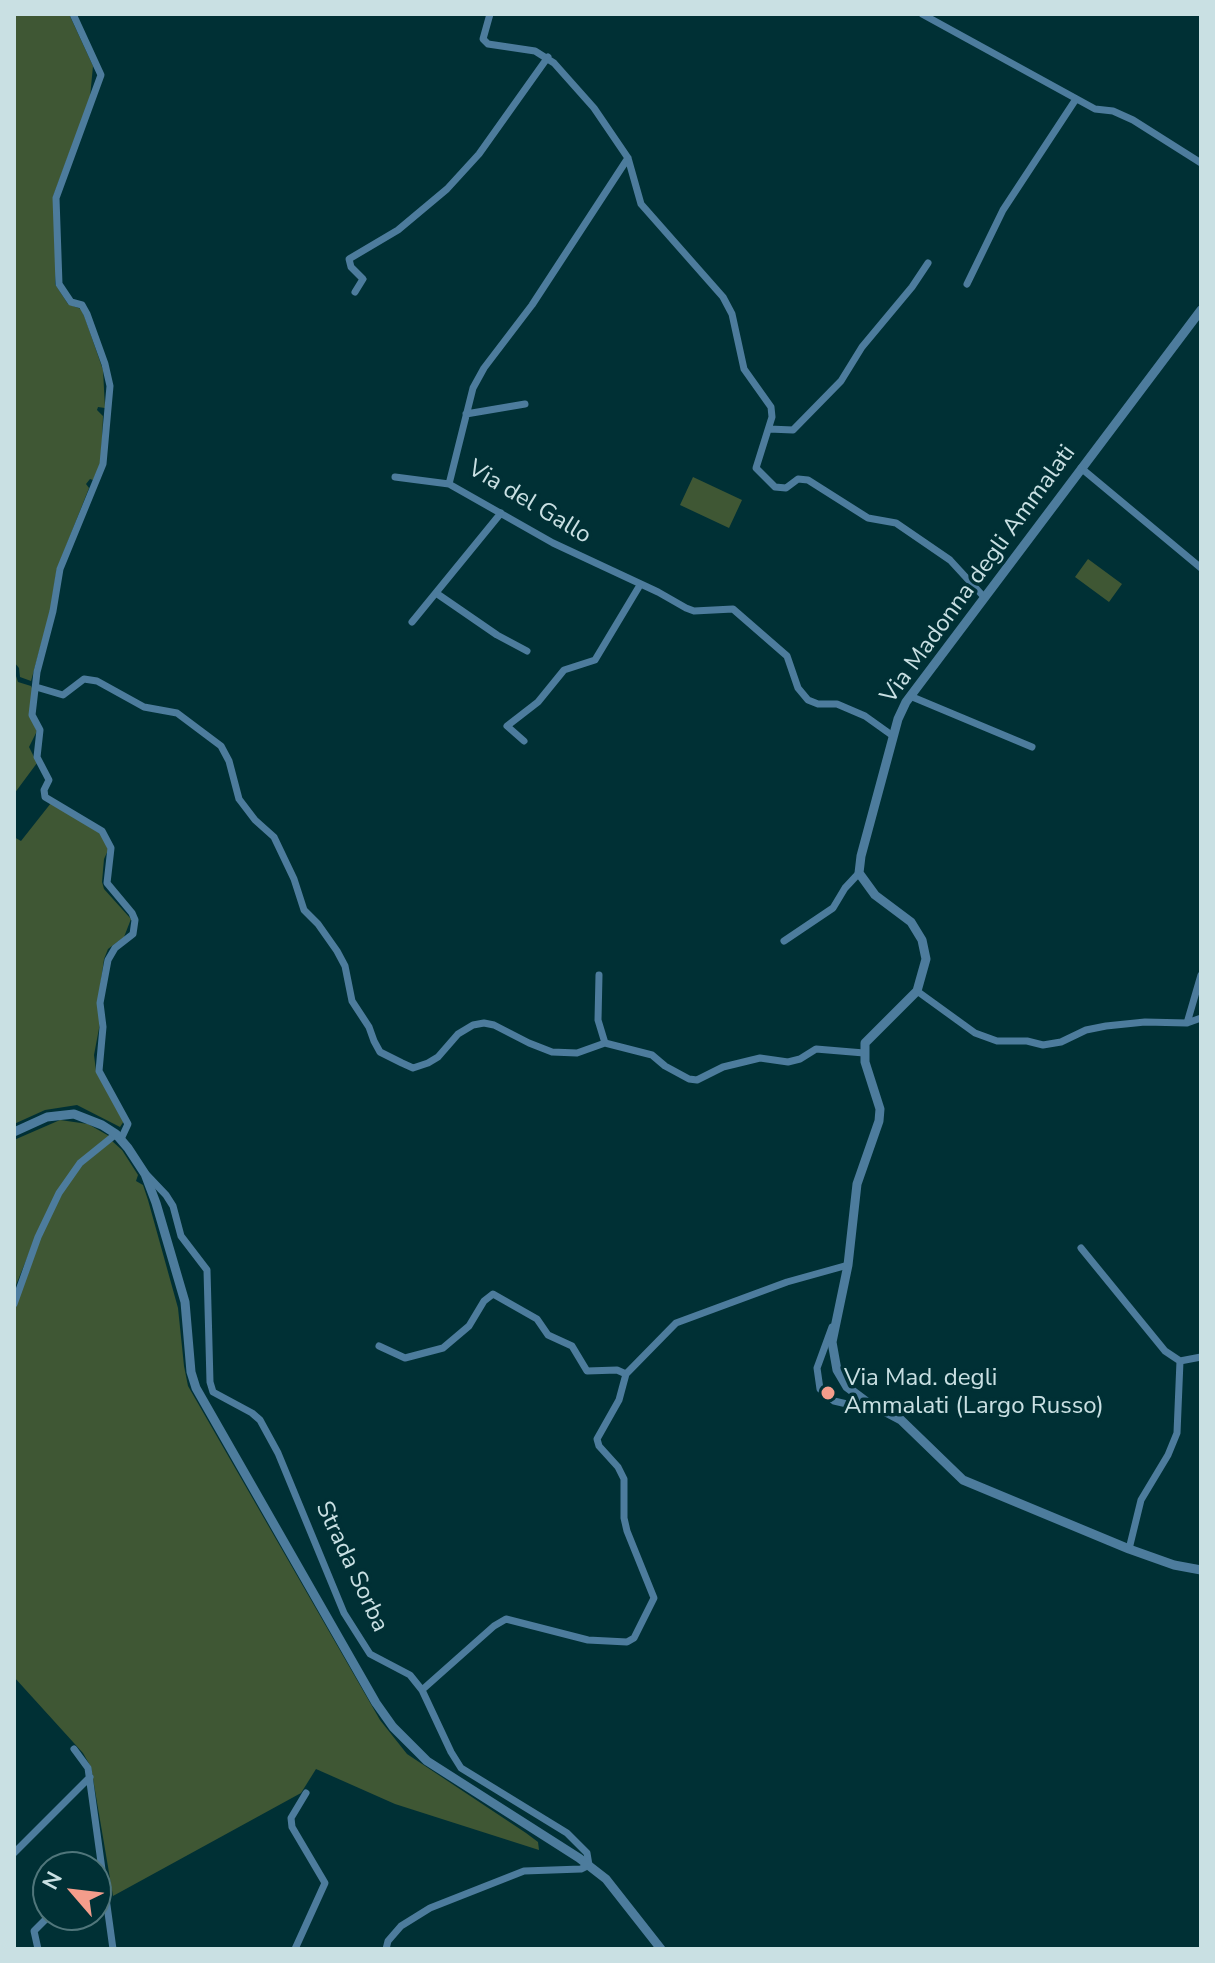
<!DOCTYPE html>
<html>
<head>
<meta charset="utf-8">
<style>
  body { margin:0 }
  #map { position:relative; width:1215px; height:1963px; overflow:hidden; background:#003035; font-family:"Nunito Sans",sans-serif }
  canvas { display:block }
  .frame { position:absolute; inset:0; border:16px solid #c9e0e3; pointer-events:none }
  .north { position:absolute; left:32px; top:1851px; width:80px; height:80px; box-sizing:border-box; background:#003035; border:2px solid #50767b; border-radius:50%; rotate:298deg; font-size:22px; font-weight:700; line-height:32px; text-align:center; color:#c9e0e3 }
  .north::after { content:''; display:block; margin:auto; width:28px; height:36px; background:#f49d8b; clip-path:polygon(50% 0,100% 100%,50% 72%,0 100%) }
</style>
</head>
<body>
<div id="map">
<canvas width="1215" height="1963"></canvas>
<div class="frame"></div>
<div class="north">N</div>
</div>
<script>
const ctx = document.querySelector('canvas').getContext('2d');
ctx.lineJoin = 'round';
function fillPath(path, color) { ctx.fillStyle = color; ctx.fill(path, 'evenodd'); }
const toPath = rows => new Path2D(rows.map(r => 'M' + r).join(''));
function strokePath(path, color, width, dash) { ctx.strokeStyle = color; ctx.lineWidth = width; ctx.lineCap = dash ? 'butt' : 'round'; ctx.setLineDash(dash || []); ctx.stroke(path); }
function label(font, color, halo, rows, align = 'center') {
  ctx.font = font + ' "Nunito Sans",sans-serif'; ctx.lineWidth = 7; ctx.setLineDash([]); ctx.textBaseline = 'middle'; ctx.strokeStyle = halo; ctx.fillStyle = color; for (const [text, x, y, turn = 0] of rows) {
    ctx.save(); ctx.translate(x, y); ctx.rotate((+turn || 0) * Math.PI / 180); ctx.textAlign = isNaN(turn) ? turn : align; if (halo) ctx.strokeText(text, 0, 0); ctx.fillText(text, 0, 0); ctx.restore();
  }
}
fillPath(toPath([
  [14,14,69,14,93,66,90,97,53,197,57,257,55,284,68,304,81,309,85,318,103,370,105,408,98,407,97,410,103,416,101,463,93,480,90,479,86,484,89,488,57,569,50,612,31,681,20,677,19,668,14,662],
  [693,477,742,500,729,528,680,505],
  [1088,559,1122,584,1109,602,1075,577],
  [14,670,18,682,31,686,33,690,29,715,37,731,29,747,37,763,14,794],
  [51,803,100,833,109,848,104,859,102,882,104,889,131,919,124,937,108,949,104,959,98,1002,100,1023,94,1055,96,1071,124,1121,120,1127,77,1105,45,1110,14,1124,14,837,21,841],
  [60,1120,88,1124,109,1136,77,1162,36,1236,14,1290,14,1140],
  [112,1141,122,1150,138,1175,136,1181,143,1185,148,1200,178,1308,184,1366,188,1386,380,1720,407,1754,526,1833,538,1842,539,1850,395,1804,316,1769,301,1793,113,1896,91,1767,83,1753,14,1677,14,1310,40,1239,60,1194,81,1166]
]), '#3f5734');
strokePath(toPath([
  [73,14,101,75,56,198,59,284,71,302,82,305,87,314,105,364,110,386,103,464,60,569,53,611,37,672,32,715,40,730,37,757,49,780,44,790,45,797,102,831,111,848,107,883,132,913,135,920,133,934,115,948,108,960,100,1003,103,1027,99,1071,128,1124,121,1139],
  [490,14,483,39,488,44,535,51,554,63,594,108,628,158,641,204,723,297,732,314,744,369,771,407,772,417,756,468,775,487,786,488,798,479,808,480,868,518,896,523,950,560,984,597],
  [922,14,1095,109,1113,111,1133,120,1201,163],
  [628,158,532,305,484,368,473,388,449,484,553,543,658,592,686,608,694,611,733,609,787,656,798,688,808,700,818,704,837,704,865,716,893,736],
  [967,284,1003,210,1076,99],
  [355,292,363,279,351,267,349,259,398,230,447,189,479,154,548,57],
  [466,414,525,404],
  [769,429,793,430,841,381,862,347,912,287,928,263],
  [1081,468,1201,568],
  [395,477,449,484],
  [436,593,497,635,527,651],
  [412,622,501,513],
  [36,687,63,695,84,679,97,681,144,707,177,713,221,746,229,761,239,799,255,820,274,837,294,879,304,910,318,924,337,951,345,966,352,1001,369,1027,374,1041,380,1052,402,1063,413,1068,428,1063,438,1057,458,1034,473,1025,484,1023,494,1025,529,1043,552,1052,577,1053,605,1043,652,1055,665,1066,689,1079,697,1080,723,1067,760,1058,788,1062,800,1059,816,1049,864,1053],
  [910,696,1032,747],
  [524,741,507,726,538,702,564,670,595,660,640,585],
  [784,941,833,908,845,888,859,873],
  [599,975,598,1020,605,1043],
  [917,991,975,1033,997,1041,1027,1041,1043,1045,1061,1042,1086,1030,1106,1026,1145,1022,1187,1023,1201,1018],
  [1187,1023,1201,975],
  [147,1175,166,1195,173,1206,181,1236,207,1270,210,1382,213,1392,252,1413,260,1420,278,1453,344,1613,370,1654,410,1675,422,1690,451,1752,461,1768,567,1833,587,1853,589,1865,581,1869,524,1871,430,1908,401,1926,388,1941,386,1949],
  [1081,1248,1165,1351,1180,1361,1201,1357],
  [14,1304,38,1237,59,1193,80,1163,116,1134],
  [832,1327,817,1368,820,1389,834,1401,877,1411],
  [379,1346,405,1358,443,1348,469,1326,484,1301,493,1294,537,1319,548,1335,572,1346,587,1371,617,1370,626,1374],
  [1129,1549,1141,1500,1168,1455,1177,1433,1180,1361],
  [422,1690,494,1626,506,1619,588,1640,627,1642,634,1638,654,1598,627,1531,624,1518,624,1479,618,1467,599,1446,597,1439,619,1400,626,1374,676,1323,787,1282,848,1265],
  [74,1749,88,1768,113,1949],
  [14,1853,90,1777],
  [38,1949,34,1931,50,1915],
  [295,1949,325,1883,292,1827,291,1818,306,1793]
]), '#4d7c9d', 7);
strokePath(toPath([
  [1201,310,906,702,898,719,861,856,859,873,875,895,911,922,922,940,926,959,917,991,865,1043,865,1062,880,1109,879,1121,857,1184,848,1265,832,1342,837,1370,847,1387,867,1402,901,1420,963,1480,1129,1549,1174,1565,1201,1570],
  [14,1132,47,1117,74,1114,102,1125,116,1134,128,1148,145,1174,156,1203,185,1302,191,1372,196,1388,376,1703,393,1727,427,1761,579,1858,606,1879,661,1949]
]), '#4d7c9d', 9);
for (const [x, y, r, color] of [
  [828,1393,8,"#f49d8b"]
]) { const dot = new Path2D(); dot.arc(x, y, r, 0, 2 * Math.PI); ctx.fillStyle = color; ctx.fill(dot); strokePath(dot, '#003035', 3); }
label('24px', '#c9e0e3', '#003035', [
  ["Via del Gallo",529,503,31],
  ["Via Madonna degli Ammalati",979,575,-54],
  ["Strada Sorba",351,1567,65]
]);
label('24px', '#c9e0e3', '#003035', [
  ["Via Mad. degli",844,1379],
  ["Ammalati (Largo Russo)",844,1407]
], 'left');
</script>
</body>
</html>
